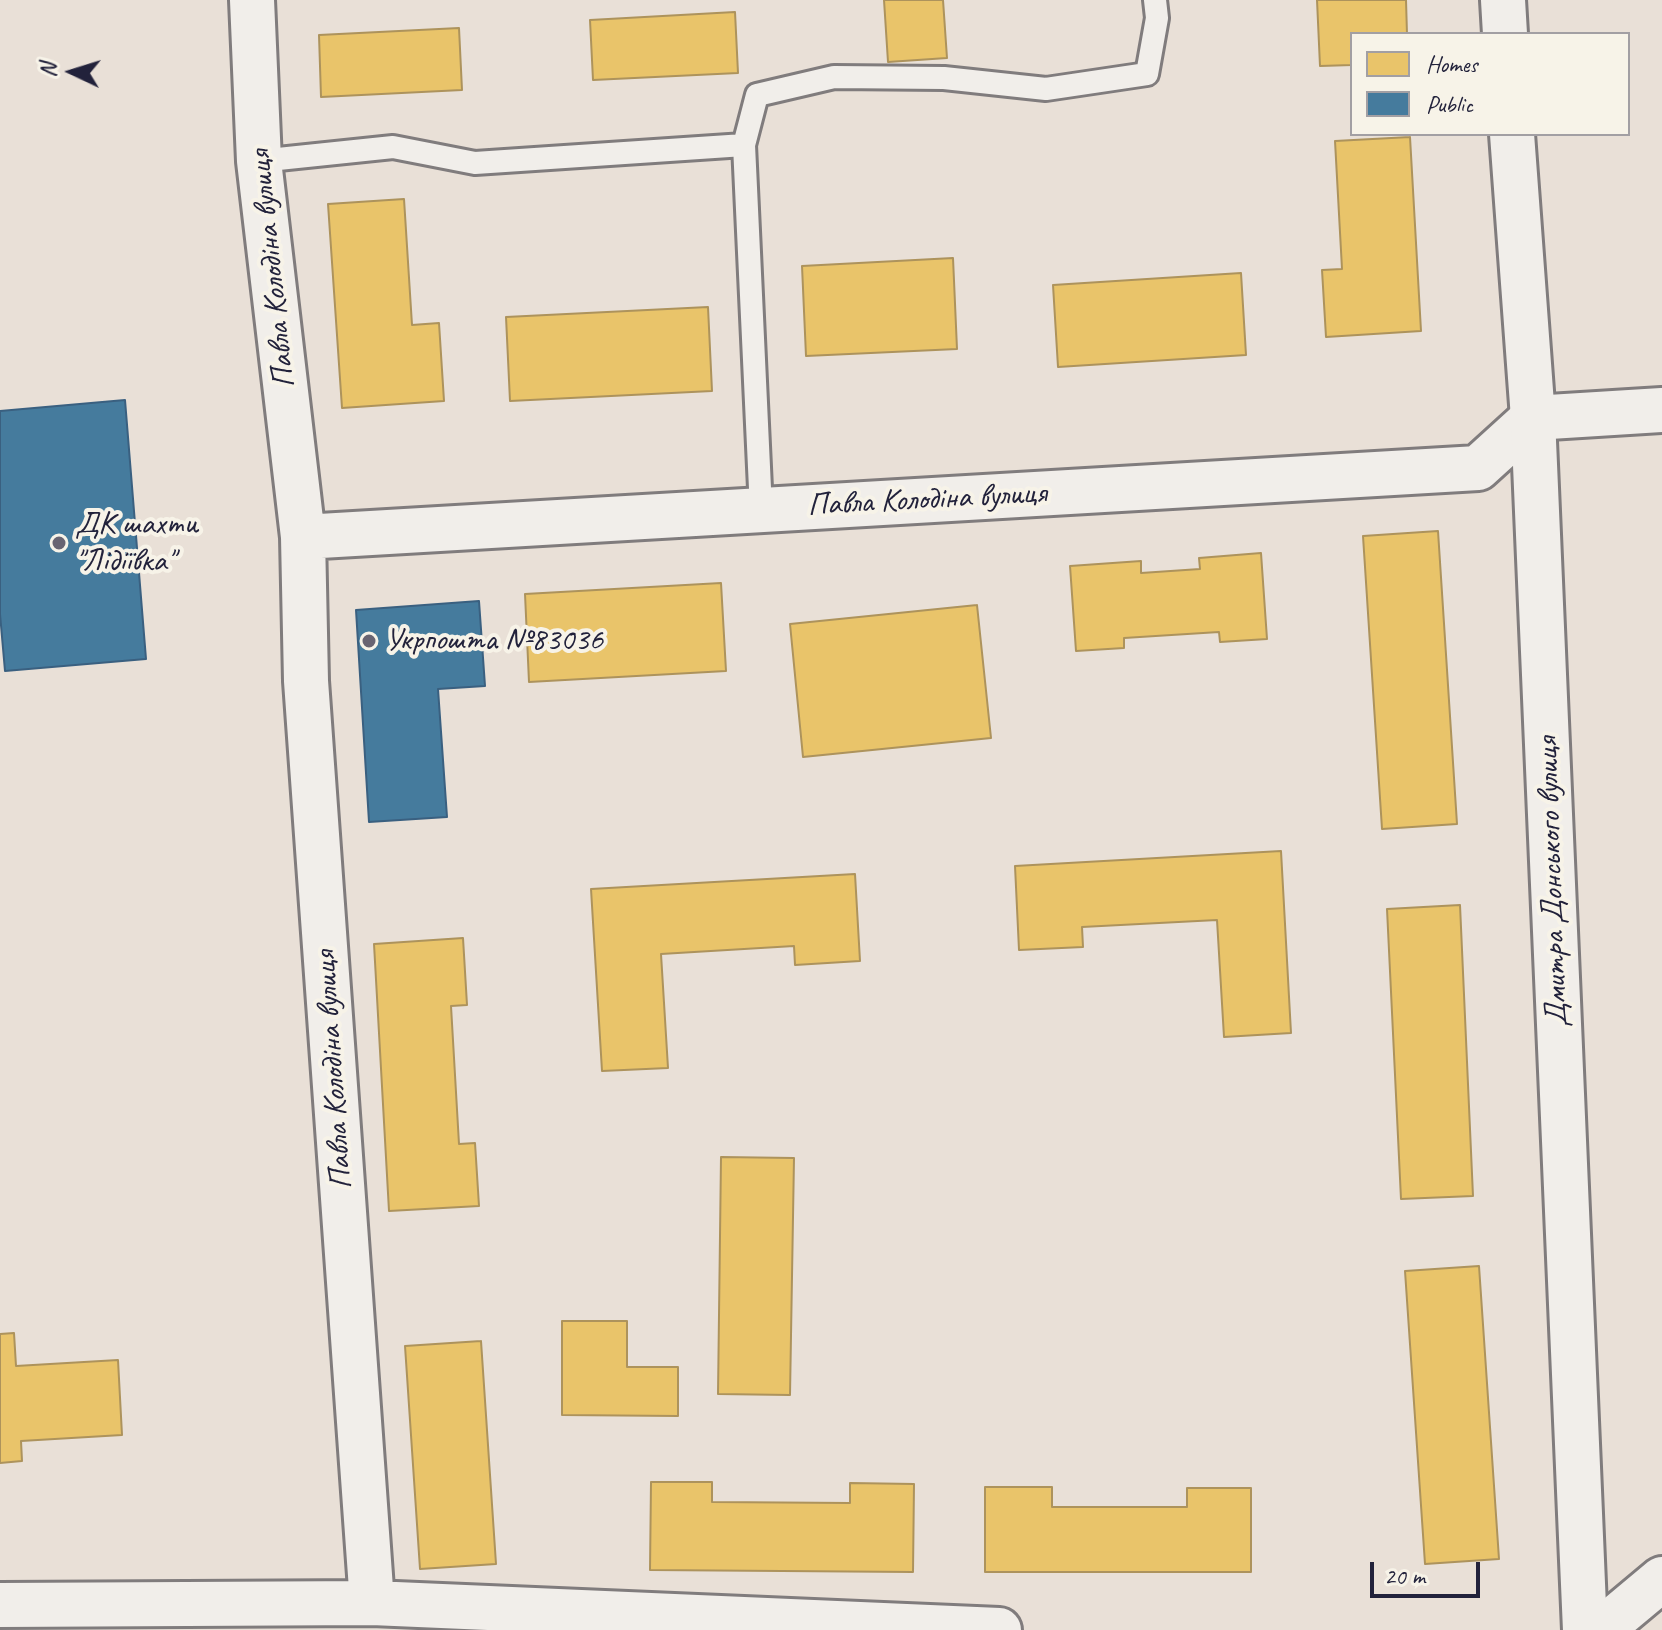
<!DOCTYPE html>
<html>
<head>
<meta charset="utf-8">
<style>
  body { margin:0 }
  #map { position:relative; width:1662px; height:1630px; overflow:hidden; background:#e9e0d7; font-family:Caveat,sans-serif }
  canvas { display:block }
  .legend { position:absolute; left:1350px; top:32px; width:280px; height:104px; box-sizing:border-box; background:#f7f3e8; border:2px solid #a29fa3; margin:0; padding:10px 14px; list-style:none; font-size:24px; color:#22223b }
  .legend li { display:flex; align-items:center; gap:16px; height:40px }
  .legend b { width:40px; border:2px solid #a29fa3 }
  .north { position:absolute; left:32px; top:32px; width:80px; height:80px; -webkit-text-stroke:6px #f7f3e8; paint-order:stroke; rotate:274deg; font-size:22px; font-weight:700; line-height:32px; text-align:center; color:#22223b }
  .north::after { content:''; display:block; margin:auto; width:28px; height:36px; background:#22223b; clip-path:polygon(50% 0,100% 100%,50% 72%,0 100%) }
  .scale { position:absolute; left:1370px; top:1562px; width:110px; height:36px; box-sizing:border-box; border:4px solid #22223b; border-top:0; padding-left:10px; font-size:24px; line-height:28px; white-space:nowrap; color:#22223b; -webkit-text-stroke:6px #f7f3e8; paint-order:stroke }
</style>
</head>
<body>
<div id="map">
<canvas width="1662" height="1630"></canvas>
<ul class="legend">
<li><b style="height:22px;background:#e9c46a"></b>Homes</li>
<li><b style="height:22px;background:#457b9d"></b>Public</li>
</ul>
<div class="north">N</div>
<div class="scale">20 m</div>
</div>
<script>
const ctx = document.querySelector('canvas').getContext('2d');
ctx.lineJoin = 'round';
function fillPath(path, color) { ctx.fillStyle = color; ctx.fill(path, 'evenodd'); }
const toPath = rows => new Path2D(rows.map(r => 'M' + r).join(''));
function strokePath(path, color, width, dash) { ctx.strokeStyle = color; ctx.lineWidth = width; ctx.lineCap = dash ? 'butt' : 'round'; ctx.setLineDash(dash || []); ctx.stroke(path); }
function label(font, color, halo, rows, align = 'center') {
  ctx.font = font + ' Caveat,sans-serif'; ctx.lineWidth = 8; ctx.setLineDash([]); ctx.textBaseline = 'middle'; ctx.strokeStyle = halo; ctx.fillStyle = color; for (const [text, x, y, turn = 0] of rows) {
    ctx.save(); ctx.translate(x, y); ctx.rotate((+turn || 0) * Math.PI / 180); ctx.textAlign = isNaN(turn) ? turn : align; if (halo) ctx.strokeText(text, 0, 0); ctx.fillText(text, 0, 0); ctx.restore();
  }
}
const homes = toPath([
  [884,0,943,0,947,58,888,62,884,0],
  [1317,0,1406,0,1407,34,1352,34,1352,65,1320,66,1317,0],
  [735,12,738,73,593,80,590,20,735,12],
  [459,28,462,90,321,97,319,35,459,28],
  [1410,137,1421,331,1326,337,1322,270,1342,269,1335,141,1410,137],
  [404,199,412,325,439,323,444,401,342,408,328,204,404,199],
  [953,258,957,349,806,356,802,266,953,258],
  [1241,273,1246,355,1058,367,1053,285,1241,273],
  [708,307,712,391,510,401,506,317,708,307],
  [1438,531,1457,824,1382,829,1363,536,1438,531],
  [1261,553,1267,639,1220,642,1219,632,1124,638,1124,648,1076,651,1070,566,1141,561,1141,573,1200,569,1199,558,1261,553],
  [721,583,726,671,529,682,525,594,721,583],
  [977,605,991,738,803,757,790,624,977,605],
  [1281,851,1291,1033,1224,1037,1217,920,1082,927,1083,947,1019,950,1015,866,1281,851],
  [855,874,860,961,795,965,794,946,661,954,668,1068,602,1071,591,889,855,874],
  [1460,905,1473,1196,1401,1199,1387,909,1460,905],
  [463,938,467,1005,451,1006,459,1144,475,1143,479,1206,389,1211,374,944,463,938],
  [721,1157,794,1158,790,1395,718,1394,721,1157],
  [1479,1266,1499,1559,1425,1564,1405,1271,1479,1266],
  [562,1321,627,1321,627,1367,678,1367,678,1416,562,1415,562,1321],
  [14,1333,16,1366,118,1360,122,1435,21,1441,22,1461,0,1463,0,1334,14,1333],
  [481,1341,496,1564,420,1569,405,1346,481,1341],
  [651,1482,712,1482,712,1502,850,1503,850,1483,914,1484,913,1572,650,1570,651,1482],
  [985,1487,1052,1487,1052,1507,1187,1507,1187,1488,1251,1488,1251,1572,985,1572,985,1487]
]);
fillPath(homes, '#e9c46a');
strokePath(homes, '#ad935c', 2);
const public = toPath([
  [125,400,146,659,5,671,0,614,0,411,125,400],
  [479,601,485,686,438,689,447,817,369,822,356,610,479,601]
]);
fillPath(public, '#457b9d');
strokePath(public, '#3a6080', 2);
const service = toPath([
  [259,161,393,147,475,163,744,145],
  [761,510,744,145,757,95,834,77,944,78,1046,89,1147,74,1157,18,1155,0]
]);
const minor = toPath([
  [252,0,259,161,303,537,306,681,372,1603],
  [303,537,1478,468,1533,418,1662,410],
  [0,1605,372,1603,999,1630],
  [1601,1630,1662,1579]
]);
const tertiary = toPath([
  [1503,0,1505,34],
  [1512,134,1533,418,1585,1630]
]);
strokePath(service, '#807c7d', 28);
strokePath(minor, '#807c7d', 50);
strokePath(tertiary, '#807c7d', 50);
strokePath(service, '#f1eeea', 22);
strokePath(minor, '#f1eeea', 44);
strokePath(tertiary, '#f1eeea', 44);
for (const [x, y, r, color] of [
  [59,543,8,"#686472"],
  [369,641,8,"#686472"]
]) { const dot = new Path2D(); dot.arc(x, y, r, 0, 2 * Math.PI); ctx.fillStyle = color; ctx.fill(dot); strokePath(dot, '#f7f3e8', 3); }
label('32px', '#22223b', '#f7f3e8', [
  ["Павла Колодіна вулиця",273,269,-96],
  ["Павла Колодіна вулиця",927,500,-3],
  ["Дмитра Донського вулиця",1553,882,-92],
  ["Павла Колодіна вулиця",334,1070,-94]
]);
label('32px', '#22223b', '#f7f3e8', [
  ["ДК шахти",75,525],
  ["\"Лідіївка\"",75,562],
  ["Укрпошта №83036",385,641]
], 'left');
</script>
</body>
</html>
